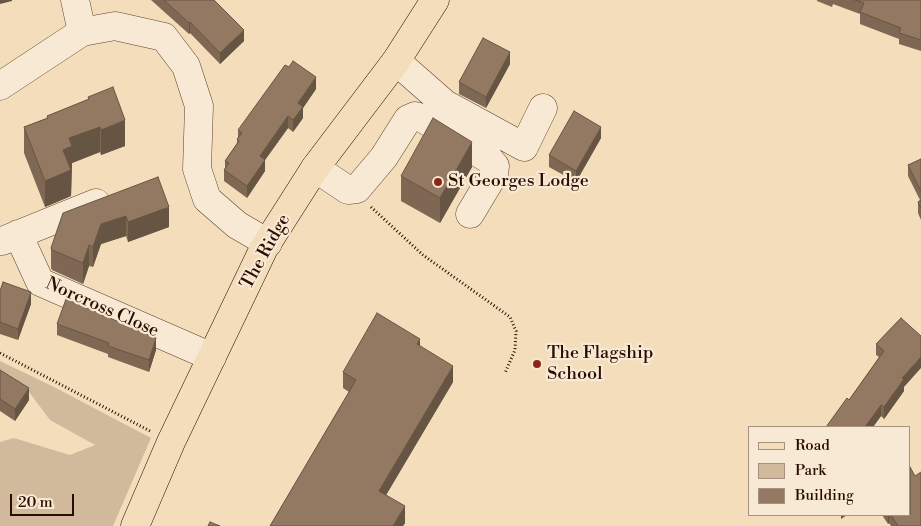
<!DOCTYPE html>
<html>
<head>
<meta charset="utf-8">
<style>
  body { margin:0 }
  #map { position:relative; width:921px; height:526px; overflow:hidden; background:#f3ddbb; font-family:"Libre Bodoni",serif }
  canvas { display:block }
  .legend { position:absolute; left:748px; top:426px; width:162px; height:90px; box-sizing:border-box; background:#f7e9d3; border:1px solid #a5917f; margin:0; padding:6px 9px; list-style:none; font-size:15px; color:#2b0d00 }
  .legend li { display:flex; align-items:center; gap:10px; height:25px }
  .legend b { width:25px; border:1px solid #a5917f }
  .scale { position:absolute; left:10px; top:494px; width:64px; height:22px; box-sizing:border-box; border:2px solid #2b0d00; border-top:0; padding-left:6px; font-size:15px; line-height:18px; white-space:nowrap; color:#2b0d00; -webkit-text-stroke:4px #f7e9d3; paint-order:stroke }
</style>
</head>
<body>
<div id="map">
<canvas width="921" height="526"></canvas>
<ul class="legend">
<li><b style="height:6px;background:#f3ddbb"></b>Road</li>
<li><b style="height:14px;background:#d1ba9b"></b>Park</li>
<li><b style="height:14px;background:#937961"></b>Building</li>
</ul>
<div class="scale">20 m</div>
</div>
<script>
const ctx = document.querySelector('canvas').getContext('2d');
ctx.lineJoin = 'round';
function fillPath(path, color) { ctx.fillStyle = color; ctx.fill(path, 'evenodd'); }
const toPath = rows => new Path2D(rows.map(r => 'M' + r).join(''));
function strokePath(path, color, width, dash) { ctx.strokeStyle = color; ctx.lineWidth = width; ctx.lineCap = dash ? 'butt' : 'round'; ctx.setLineDash(dash || []); ctx.stroke(path); }
function label(font, color, halo, rows, align = 'center') {
  ctx.font = font + ' "Libre Bodoni",serif'; ctx.lineWidth = 4.5; ctx.setLineDash([]); ctx.textBaseline = 'middle'; ctx.strokeStyle = halo; ctx.fillStyle = color; for (const [text, x, y, turn = 0] of rows) {
    ctx.save(); ctx.translate(x, y); ctx.rotate((+turn || 0) * Math.PI / 180); ctx.textAlign = isNaN(turn) ? turn : align; if (halo) ctx.strokeText(text, 0, 0); ctx.fillText(text, 0, 0); ctx.restore();
  }
}
fillPath(toPath([
  [0,361,56,388,151,438,113,526,0,526,0,442,14,438,70,455,95,445,50,420,29,392,0,376]
]), '#d1ba9b');
const minor = toPath([
  [75,0,82,32],
  [396,61,445,104,524,147,543,108],
  [0,86,82,32,115,26,164,37,186,66,199,106,197,169,207,199,237,225,268,243],
  [315,168,348,190,357,189,384,157,408,119,415,116,422,118,490,160,495,166,494,174,470,214],
  [18,234,40,282,212,357],
  [2,241,96,203]
]);
const major = toPath([
  [135,526,171,442,264,248,315,168,396,61,435,0]
]);
strokePath(minor, '#5d412f', 29);
strokePath(major, '#2b0d00', 29);
strokePath(toPath([
  [371,207,423,255,510,317,516,331,515,350,505,373],
  [0,353,150,431]
]), '#2b0d00', 3, [1, 2.5]);
strokePath(minor, '#f7e9d3', 28);
strokePath(major, '#f3ddbb', 28);
fillPath(toPath([
  [151,0,214,0,244,41,220,64,190,33,189,34],
  [817,0,921,0,921,51,899,44,899,39,860,24,860,14,833,4,832,7,817,1],
  [510,64,486,108,459,94,459,82],
  [316,89,303,108,303,118,293,132,288,128,265,160,265,171,247,198,224,181,224,170,225,168,225,161,237,143,237,139,238,138,238,130],
  [88,97,125,146,101,155,100,152,72,163,71,196,45,207,24,153,24,127,47,118,47,116,88,100],
  [601,138,576,182,549,167,549,155],
  [921,159,921,220,918,213,918,202,920,200,908,176,908,165],
  [472,167,440,223,401,201,401,176],
  [158,177,169,227,128,242,126,236,101,244,93,267,89,266,83,284,52,270,51,268,51,248],
  [0,291,31,304,18,340,0,334],
  [901,318,904,391,884,419,881,416,873,427,826,427,849,400,879,357,876,355,876,344],
  [57,324,156,350,149,372,108,357,108,354,57,335],
  [420,346,453,382,386,495,405,523,403,526,270,526,349,392,343,388,343,372],
  [0,370,29,400,15,421,0,411],
  [882,515,910,515,921,526,891,526,889,523,888,524]
]), '#7e6853');
fillPath(toPath([
  [0,0,12,0,12,1,0,4],
  [190,22,190,33,189,34,189,23],
  [244,30,244,41,220,64,220,53],
  [510,52,510,64,486,108,486,97],
  [316,77,316,89,303,108,303,118,293,132,293,120,298,103],
  [288,116,288,128,265,160,265,171,247,198,247,186,260,156],
  [125,120,125,146,101,155,101,130],
  [100,127,100,152,72,163,71,196,45,207,45,181,63,150,69,138],
  [601,127,601,138,576,182,576,171],
  [472,142,472,167,440,223,440,198],
  [169,207,169,227,128,242,128,222],
  [126,216,126,236,101,244,93,267,93,247,101,224],
  [89,245,89,266,83,284,83,263],
  [31,292,31,304,18,340,18,329],
  [156,338,156,350,149,372,149,360],
  [420,339,420,355,417,344],
  [921,357,921,368,904,387,904,391,884,419,884,407,902,378],
  [453,366,453,382,379,507,379,491],
  [29,388,29,400,15,421,15,409],
  [881,405,881,416,873,427,865,427],
  [405,506,405,523,403,526,393,526],
  [841,515,847,515,841,519],
  [888,515,889,515,889,523,888,524]
]), '#675544');
const building = toPath([
  [164,0,214,0,244,30,220,53,190,22,189,23,164,0],
  [855,0,921,0,921,40,899,33,901,28,860,12,864,3,855,0],
  [483,38,510,52,486,97,459,82,483,38],
  [293,61,316,77,298,103,303,107,293,120,288,116,260,156,265,160,247,186,224,170,229,163,225,161,239,141,237,139,242,133,238,130,285,65,289,67,293,61],
  [113,87,125,120,101,130,100,127,69,138,72,146,63,150,71,170,45,181,24,127,48,118,47,116,89,99,88,97,113,87],
  [574,111,601,127,576,171,549,155,574,111],
  [433,118,472,142,440,198,401,176,433,118],
  [921,159,921,191,908,165,921,159],
  [158,177,169,207,128,222,126,216,101,224,93,247,89,245,83,263,52,250,51,248,63,213,158,177],
  [921,200,921,208,918,202,921,200],
  [3,282,31,292,18,329,0,322,0,291,3,282],
  [66,299,156,338,149,360,108,346,109,343,57,324,66,299],
  [377,313,420,339,417,344,453,366,379,491,405,506,393,526,270,526,356,380,343,372,377,313],
  [901,318,921,336,921,357,902,378,904,379,884,407,881,405,865,427,826,427,847,398,849,400,884,351,876,344,901,318],
  [0,370,29,388,15,409,0,399,0,370],
  [910,467,915,476,921,472,921,526,898,526,891,515,910,515,910,467],
  [210,522,220,526,208,526,210,522]
]);
fillPath(building, '#937961');
strokePath(building, '#675544', 1);
for (const [x, y, r, color] of [
  [438,182,5,"#8f2418"],
  [537,364,5,"#8f2418"]
]) { const dot = new Path2D(); dot.arc(x, y, r, 0, 2 * Math.PI); ctx.fillStyle = color; ctx.fill(dot); strokePath(dot, '#f7e9d3', 2); }
label('18px', '#2b0d00', '#f7e9d3', [
  ["St Georges Lodge",448,182],
  ["The Flagship",547,354],
  ["School",547,375]
], 'left');
label('18px', '#2b0d00', '#f7e9d3', [
  ["The Ridge",266,252,-61],
  ["Norcross Close",102,308,24]
]);
</script>
</body>
</html>
